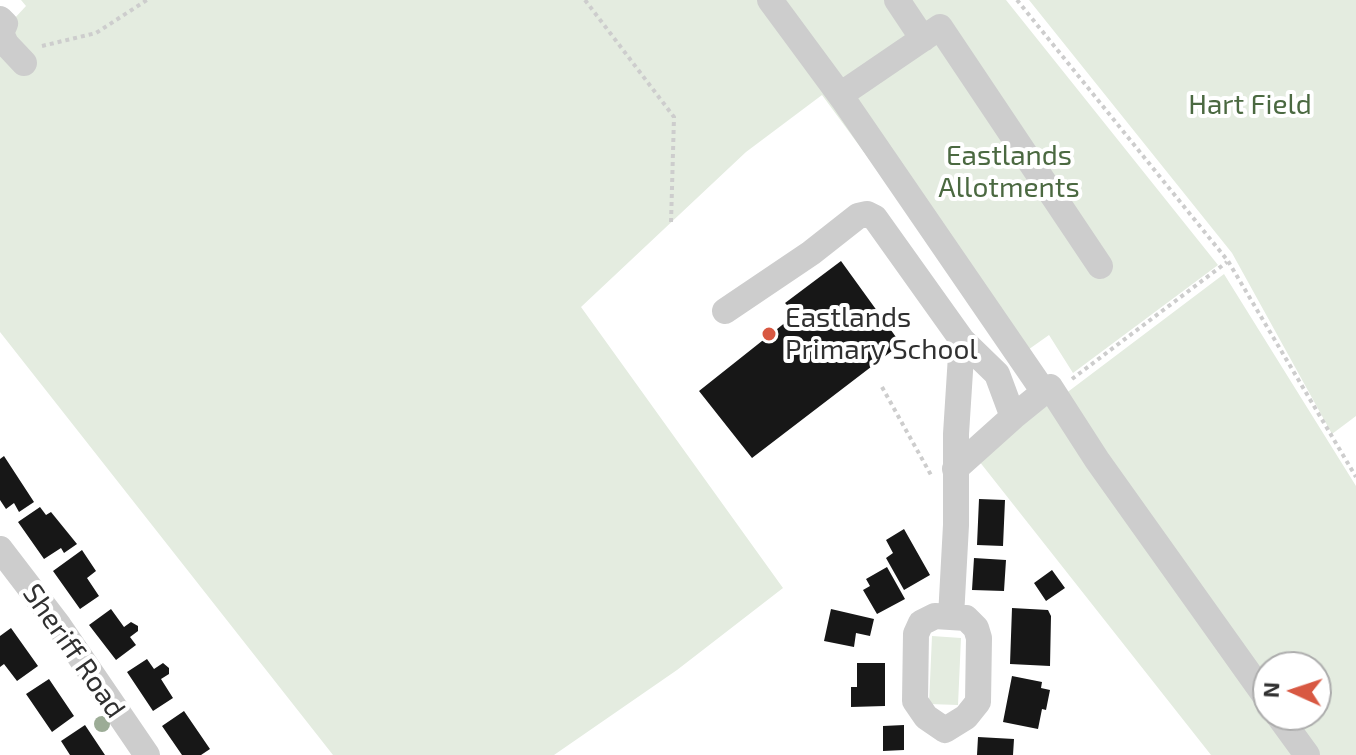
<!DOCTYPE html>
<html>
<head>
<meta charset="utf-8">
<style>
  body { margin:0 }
  #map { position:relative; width:1356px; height:755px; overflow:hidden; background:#fff; font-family:"Exo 2",sans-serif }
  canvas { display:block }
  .north { position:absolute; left:1252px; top:651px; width:80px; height:80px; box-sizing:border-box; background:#fff; border:2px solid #acacac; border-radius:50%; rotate:273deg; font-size:22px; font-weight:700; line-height:32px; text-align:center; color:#303030 }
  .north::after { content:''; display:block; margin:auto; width:28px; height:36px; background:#d85842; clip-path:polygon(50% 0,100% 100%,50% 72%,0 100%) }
</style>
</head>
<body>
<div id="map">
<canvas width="1356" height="755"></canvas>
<div class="north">N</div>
</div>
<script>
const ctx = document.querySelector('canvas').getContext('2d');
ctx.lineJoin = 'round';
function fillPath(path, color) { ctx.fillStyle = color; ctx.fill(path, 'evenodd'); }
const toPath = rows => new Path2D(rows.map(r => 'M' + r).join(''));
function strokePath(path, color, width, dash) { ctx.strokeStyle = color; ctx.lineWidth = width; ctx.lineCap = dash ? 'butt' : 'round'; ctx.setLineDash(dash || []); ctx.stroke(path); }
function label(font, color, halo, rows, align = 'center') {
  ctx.font = font + ' "Exo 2",sans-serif'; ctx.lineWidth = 8; ctx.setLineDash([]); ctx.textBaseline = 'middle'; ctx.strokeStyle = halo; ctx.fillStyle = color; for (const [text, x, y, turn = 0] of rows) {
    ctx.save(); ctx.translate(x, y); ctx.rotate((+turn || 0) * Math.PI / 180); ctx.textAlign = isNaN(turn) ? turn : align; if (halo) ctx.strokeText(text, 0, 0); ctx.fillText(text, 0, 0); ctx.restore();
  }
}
fillPath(toPath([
  [21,0,1006,0,1218,265,1073,373,1049,335,1025,352,964,288,822,95,746,152,581,307,783,588,677,670,554,755,333,755,0,332,0,34,26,6],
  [1029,0,1356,0,1356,416,1332,434,1232,253],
  [1224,274,1356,486,1356,755,1211,755,979,461,1046,403,1065,394],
  [1268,667,1316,667,1316,715,1268,715],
  [932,636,961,638,958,705,929,704]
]), '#e4ece0');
fillPath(toPath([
  [841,261,901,344,752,458,699,391,796,314,785,303],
  [4,456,34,502,19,512,14,503,6,509,0,500,0,459],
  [979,499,1005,500,1003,546,977,545],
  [40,507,46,515,51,512,77,544,64,553,61,548,44,559,18,522],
  [904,529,930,575,904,590,886,558,893,553,886,540],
  [82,550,96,571,87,578,99,596,80,609,53,571],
  [974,558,1006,560,1004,591,972,590],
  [887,567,905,599,877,614,863,590,870,586,866,579],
  [1052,570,1065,588,1046,601,1034,583],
  [1012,608,1048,610,1051,616,1050,666,1010,664],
  [111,609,124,627,131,622,138,626,138,631,130,637,136,645,116,660,89,625],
  [831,609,874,619,870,636,856,633,854,647,824,641],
  [11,628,38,666,17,681,4,664,0,667,0,636],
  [147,659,154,669,163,663,169,668,169,674,161,679,173,698,153,711,127,672],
  [857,663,885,663,885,706,851,707,851,687,857,687],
  [1012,676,1042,682,1041,688,1050,690,1046,710,1042,709,1038,729,1003,722],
  [49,679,74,716,52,732,26,694],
  [184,711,210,749,201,755,182,755,162,726],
  [85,725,105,755,70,755,61,741],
  [904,725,904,750,883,751,883,726],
  [978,737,1014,739,1013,755,977,755]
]), '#171717');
strokePath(toPath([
  [585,0,674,117,671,223],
  [1017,0,1228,261,1356,477],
  [42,46,96,33,147,0],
  [1072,379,1227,262],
  [882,387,931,475]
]), '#cdcdcd', 4, [4, 4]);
strokePath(toPath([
  [770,0,843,99],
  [897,0,923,39],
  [0,19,5,24,1,33,6,44,24,63],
  [725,311,811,253,858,216,867,214,875,218,962,340,956,434,956,525,951,617],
  [1044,392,843,99,849,89,940,27,1100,266],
  [1013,417,1050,387,1097,460,1268,700],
  [955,469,1013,417,997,374,962,340],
  [0,549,59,626,147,755],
  [935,616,966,618,976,628,979,638,978,702,966,717,945,730,926,717,915,701,916,634,921,623,935,616],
  [1278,715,1307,755]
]), '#cdcdcd', 26);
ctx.fillStyle = '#9cac96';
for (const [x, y] of [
  [102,724]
]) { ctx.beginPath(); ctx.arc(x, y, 8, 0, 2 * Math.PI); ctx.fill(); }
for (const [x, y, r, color] of [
  [769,334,8,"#d85842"]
]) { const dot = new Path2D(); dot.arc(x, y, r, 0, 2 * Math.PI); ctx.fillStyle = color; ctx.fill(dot); strokePath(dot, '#fff', 3); }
label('28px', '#4b6941', '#fff', [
  ["Hart Field",1250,105],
  ["Eastlands",1009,156],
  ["Allotments",1009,188]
]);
label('28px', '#303030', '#fff', [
  ["Eastlands",785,318],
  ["Primary School",785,350]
], 'left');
label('28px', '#303030', '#fff', [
  ["Sheriff Road",74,651,55]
]);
</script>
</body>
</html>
